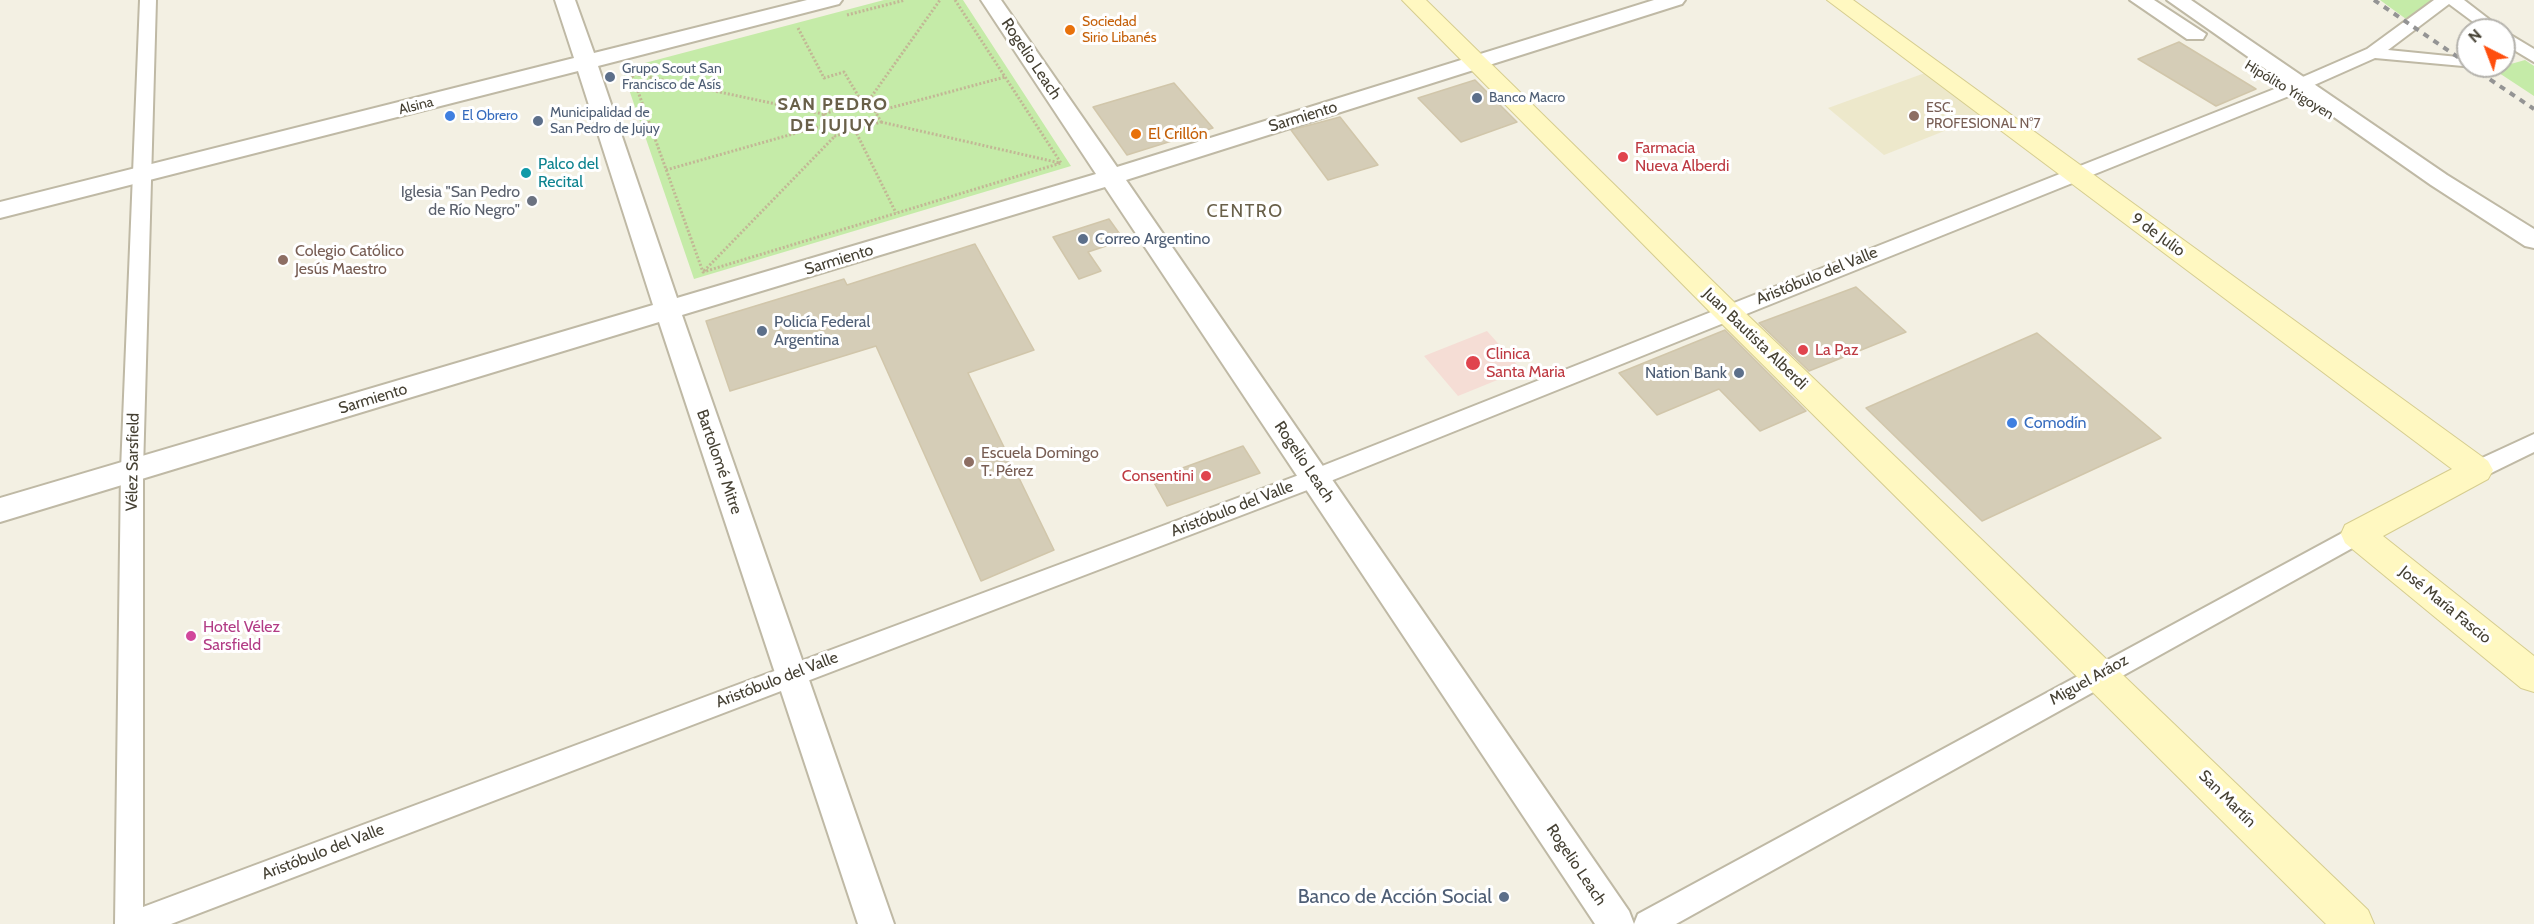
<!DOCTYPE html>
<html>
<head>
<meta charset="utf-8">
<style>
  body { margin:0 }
  #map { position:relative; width:2534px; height:924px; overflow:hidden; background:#f3f0e3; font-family:Cabin,sans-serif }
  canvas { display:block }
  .north { position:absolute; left:2456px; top:18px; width:60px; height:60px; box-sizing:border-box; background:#fff; border:2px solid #b5b3ad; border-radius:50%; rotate:318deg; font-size:16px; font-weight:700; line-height:24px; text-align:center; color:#454033 }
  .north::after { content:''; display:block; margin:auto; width:21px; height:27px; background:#ff4f0e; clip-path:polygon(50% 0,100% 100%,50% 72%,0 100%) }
</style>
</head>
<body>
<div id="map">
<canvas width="2534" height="924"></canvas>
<div class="north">N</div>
</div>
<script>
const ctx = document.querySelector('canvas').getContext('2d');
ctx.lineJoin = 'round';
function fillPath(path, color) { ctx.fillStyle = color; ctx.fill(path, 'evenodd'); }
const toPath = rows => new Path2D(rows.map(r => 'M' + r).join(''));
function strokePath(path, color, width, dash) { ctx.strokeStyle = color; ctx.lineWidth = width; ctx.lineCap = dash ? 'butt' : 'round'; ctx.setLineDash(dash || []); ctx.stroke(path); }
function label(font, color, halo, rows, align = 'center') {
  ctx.font = font + ' Cabin,sans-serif'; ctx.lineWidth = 6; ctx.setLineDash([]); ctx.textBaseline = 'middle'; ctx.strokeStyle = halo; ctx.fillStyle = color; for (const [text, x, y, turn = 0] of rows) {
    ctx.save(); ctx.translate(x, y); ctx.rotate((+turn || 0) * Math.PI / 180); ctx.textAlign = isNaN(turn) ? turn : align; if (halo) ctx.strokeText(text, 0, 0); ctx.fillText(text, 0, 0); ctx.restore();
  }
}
fillPath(toPath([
  [1925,73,1982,116,1884,155,1828,108]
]), '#ede8cb');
fillPath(toPath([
  [1487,331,1522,370,1458,396,1424,356]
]), '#f5ddd5');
fillPath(toPath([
  [884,0,963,0,1071,166,694,279,622,69],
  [2380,0,2434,0,2406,19],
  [2525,60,2534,66,2534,96,2493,69]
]), '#c5eba8');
const building = toPath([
  [2179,42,2256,89,2216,106,2138,59,2179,42],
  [1475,80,1517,122,1461,142,1418,98,1475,80],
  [1174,83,1213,128,1127,155,1093,107,1174,83],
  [1340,117,1378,165,1328,180,1291,130,1340,117],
  [1109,219,1124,240,1088,252,1101,271,1079,279,1053,237,1109,219],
  [975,244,1034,350,968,373,1054,550,981,581,876,346,730,391,706,321,844,279,847,285,975,244],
  [1856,287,1906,332,1809,371,1759,323,1856,287],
  [1725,330,1806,411,1760,431,1719,389,1657,415,1619,373,1725,330],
  [2037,333,2161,438,1982,521,1866,408,2037,333],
  [1243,446,1260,473,1167,506,1152,479,1243,446]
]);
fillPath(building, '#d5cdb7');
strokePath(building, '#d1c6aa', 1.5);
const minor = toPath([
  [140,0,156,0,143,470,143,907,1307,472,2282,86,2367,49,2434,0,2464,0,2503,30,2484,30,2449,4,2388,50,2468,58,2468,66,2474,67,2375,58,2294,94,1323,484,171,924,115,924,121,470,140,0],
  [2504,31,2534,49,2534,62,2504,44,2504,31],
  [2534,434,2534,452,2485,476,2477,479,2469,476,2466,470,2469,464,2534,434],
  [2357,525,2365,527,2369,534,2365,541,1676,924,1634,924,1638,914,2357,525]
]);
const tertiary = toPath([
  [555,0,575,0,594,53,807,0,842,0,839,4,598,66,677,298,1096,174,981,0,1001,0,1117,167,1654,0,1685,0,1682,4,1126,180,1629,911,1634,924,1595,924,1105,187,682,315,894,924,858,924,659,322,0,522,0,498,653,305,578,71,0,218,0,202,574,58,555,0],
  [2130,0,2154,0,2206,34,2203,39,2187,39,2130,0],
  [2167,0,2191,0,2447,175,2534,229,2534,248,2525,246,2431,185,2167,0]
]);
const secondary = toPath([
  [1402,0,1426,0,1737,305,2368,910,2374,924,2326,924,1717,319,1402,0],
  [1827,0,1853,0,2488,461,2493,470,2488,479,2383,536,2534,656,2534,692,2521,688,2345,543,2341,534,2345,525,2452,469,1827,0]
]);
strokePath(minor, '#bfb9a5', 4);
strokePath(tertiary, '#bfb9a5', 4);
strokePath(secondary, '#d6cd8f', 2);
strokePath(toPath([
  [955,0,1061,163],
  [847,15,905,0],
  [798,28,824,78,844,72,862,102],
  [631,72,703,272,1061,163],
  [630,73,823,114],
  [869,100,881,122,835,136,823,114,869,100],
  [869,100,940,0],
  [875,112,1005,77],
  [881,122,1060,163],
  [855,130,896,213],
  [666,170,828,124],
  [704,271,835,136]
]), '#c2b795', 3, [2, 2]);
fillPath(minor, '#fff');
fillPath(tertiary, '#fff');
fillPath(secondary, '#fff8c1');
strokePath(toPath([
  [2374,0,2468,64],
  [2470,66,2534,109]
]), '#949494', 4, [6, 6]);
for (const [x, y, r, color] of [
  [1070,30,6,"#e8710a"],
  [610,77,6,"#5c6f8a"],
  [1477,98,6,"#5c6f8a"],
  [450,116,6,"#3f7fe0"],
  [1914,116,6,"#8d6e63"],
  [538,121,6,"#5c6f8a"],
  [1136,134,6,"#e8710a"],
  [1623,157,6,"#e0444e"],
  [526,173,6,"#0f9aa8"],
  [532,201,6,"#6b7280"],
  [1083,239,6,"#5c6f8a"],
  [283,260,6,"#8d6e63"],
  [762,331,6,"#5c6f8a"],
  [1803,350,6,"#e0444e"],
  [1473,363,8,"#e0444e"],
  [1739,373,6,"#5c6f8a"],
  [2012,423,6,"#3f7fe0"],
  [969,462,6,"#8d6e63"],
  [1206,476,6,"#e0444e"],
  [191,636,6,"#d1479c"],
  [1504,897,6,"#5c6f8a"]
]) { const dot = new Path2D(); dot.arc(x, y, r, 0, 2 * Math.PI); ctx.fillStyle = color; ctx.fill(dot); strokePath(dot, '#fff', 2); }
label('14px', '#c56008', '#fff', [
  ["Sociedad",1082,22],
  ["Sirio Libanés",1082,38]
], 'left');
label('14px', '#4e5e75', '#fff', [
  ["Grupo Scout San",622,69],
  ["Francisco de Asís",622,85],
  ["Banco Macro",1489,98],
  ["Municipalidad de",550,113],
  ["San Pedro de Jujuy",550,129]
], 'left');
label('14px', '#454033', '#fff', [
  ["Hipólito Yrigoyen",2289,90,31],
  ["Alsina",416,106,-14]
]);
label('14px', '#785e54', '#fff', [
  ["ESC.",1926,108],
  ["PROFESIONAL N°7",1926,124]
], 'left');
label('14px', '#366cbe', '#fff', [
  ["El Obrero",462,116]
], 'left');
label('16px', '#454033', '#fff', [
  ["Rogelio Leach",1031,59,56],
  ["Sarmiento",1303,117,-17],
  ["9 de Julio",2158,235,36],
  ["Sarmiento",839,260,-17],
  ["Aristóbulo del Valle",1817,276,-22],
  ["Juan Bautista Alberdi",1755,339,44],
  ["Sarmiento",373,399,-17],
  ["Vélez Sarsfield",133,462,-89],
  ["Bartolomé Mitre",719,462,71],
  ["Rogelio Leach",1304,462,56],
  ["Aristóbulo del Valle",1232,509,-21],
  ["José María Fascio",2445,605,39],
  ["Aristóbulo del Valle",777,680,-21],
  ["Miguel Aráoz",2089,680,-29],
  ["San Martín",2227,799,45],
  ["Aristóbulo del Valle",323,852,-21],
  ["Rogelio Leach",1576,865,56]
]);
label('16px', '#c56008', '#fff', [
  ["El Crillón",1148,134]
], 'left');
label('16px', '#be3a42', '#fff', [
  ["Farmacia",1635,148],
  ["Nueva Alberdi",1635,166],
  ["La Paz",1815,350],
  ["Clinica",1486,354],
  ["Santa Maria",1486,372],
  ["Consentini",1194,476,"right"]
], 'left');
label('16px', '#0d838f', '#fff', [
  ["Palco del",538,164],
  ["Recital",538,182]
], 'left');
label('16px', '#5b616d', '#fff', [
  ["Iglesia \"San Pedro",520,192],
  ["de Río Negro\"",520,210]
], 'right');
label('16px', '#4e5e75', '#fff', [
  ["Correo Argentino",1095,239],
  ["Policía Federal",774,322],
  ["Argentina",774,340],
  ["Nation Bank",1727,373,"right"]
], 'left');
label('16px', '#785e54', '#fff', [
  ["Colegio Católico",295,251],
  ["Jesús Maestro",295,269],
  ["Escuela Domingo",981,453],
  ["T. Pérez",981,471]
], 'left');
label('16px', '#366cbe', '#fff', [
  ["Comodín",2024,423]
], 'left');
label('16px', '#b23c85', '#fff', [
  ["Hotel Vélez",203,627],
  ["Sarsfield",203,645]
], 'left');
ctx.letterSpacing = '1.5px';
label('bold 18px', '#696049', '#fff', [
  ["SAN PEDRO",833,105],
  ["DE JUJUY",833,126]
]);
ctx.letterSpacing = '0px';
ctx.letterSpacing = '1.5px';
label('18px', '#696049', '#fff', [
  ["CENTRO",1245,212]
]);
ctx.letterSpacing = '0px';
label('20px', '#4e5e75', '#fff', [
  ["Banco de Acción Social",1492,897]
], 'right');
</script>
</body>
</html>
